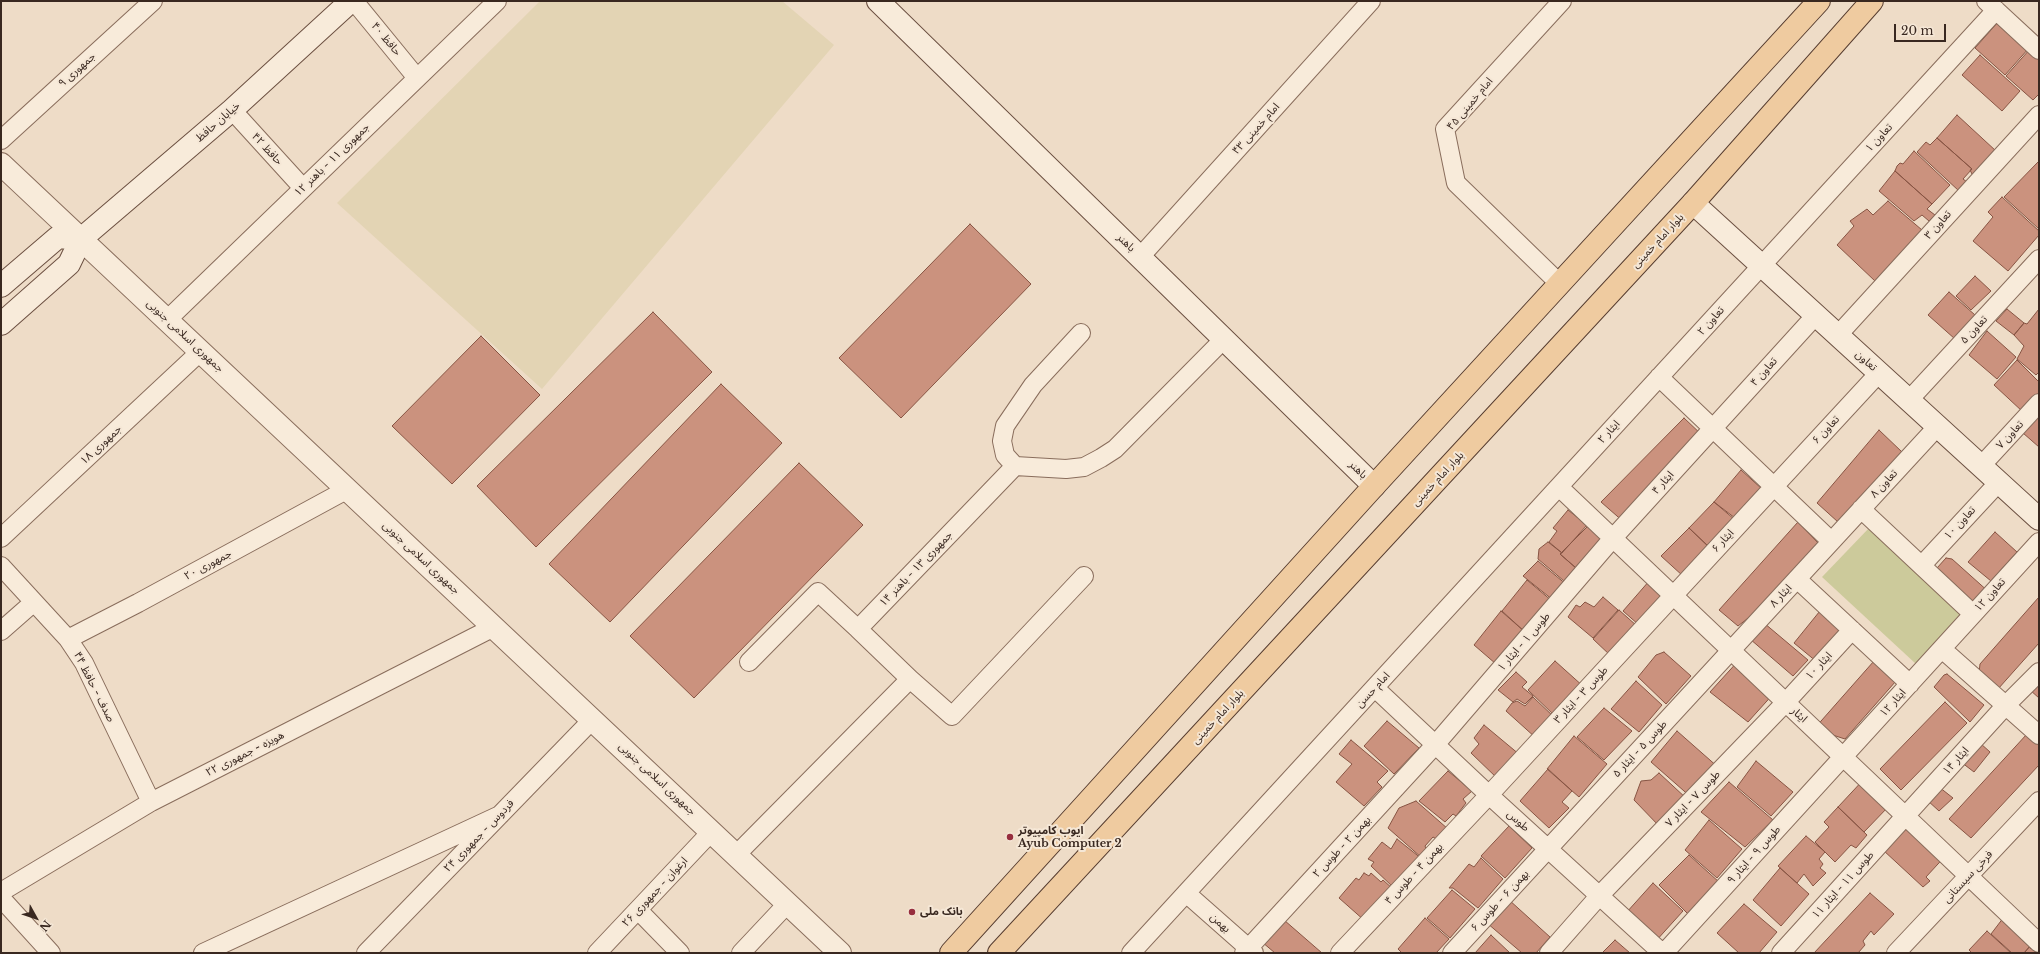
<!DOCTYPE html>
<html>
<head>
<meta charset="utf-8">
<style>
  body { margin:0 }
  #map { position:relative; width:2040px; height:954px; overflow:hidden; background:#eedcc7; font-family:"Libre Baskerville",serif }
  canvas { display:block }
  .frame { position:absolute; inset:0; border:2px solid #392820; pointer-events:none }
  .north { position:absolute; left:16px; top:898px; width:40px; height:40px; -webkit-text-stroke:3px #f5e7d6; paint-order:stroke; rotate:130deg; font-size:11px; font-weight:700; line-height:16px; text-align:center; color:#392820 }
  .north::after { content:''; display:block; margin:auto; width:14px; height:18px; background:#392820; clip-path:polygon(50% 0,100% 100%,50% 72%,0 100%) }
  .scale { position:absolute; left:1894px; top:24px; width:52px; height:18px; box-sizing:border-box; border:2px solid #392820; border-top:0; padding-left:5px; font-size:12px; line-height:14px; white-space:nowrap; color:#392820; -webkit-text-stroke:3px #f5e7d6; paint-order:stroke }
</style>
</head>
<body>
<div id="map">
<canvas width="2040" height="954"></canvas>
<div class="frame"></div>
<div class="north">N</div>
<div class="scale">20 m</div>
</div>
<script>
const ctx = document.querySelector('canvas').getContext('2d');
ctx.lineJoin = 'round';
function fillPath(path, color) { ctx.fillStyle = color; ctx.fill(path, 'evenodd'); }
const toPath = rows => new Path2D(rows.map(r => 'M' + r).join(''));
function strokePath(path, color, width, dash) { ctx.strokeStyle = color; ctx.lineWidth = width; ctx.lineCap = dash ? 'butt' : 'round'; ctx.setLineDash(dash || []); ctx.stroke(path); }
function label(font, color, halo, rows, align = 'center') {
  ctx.font = font + ' "Libre Baskerville","Noto Sans Arabic",serif'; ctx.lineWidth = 4; ctx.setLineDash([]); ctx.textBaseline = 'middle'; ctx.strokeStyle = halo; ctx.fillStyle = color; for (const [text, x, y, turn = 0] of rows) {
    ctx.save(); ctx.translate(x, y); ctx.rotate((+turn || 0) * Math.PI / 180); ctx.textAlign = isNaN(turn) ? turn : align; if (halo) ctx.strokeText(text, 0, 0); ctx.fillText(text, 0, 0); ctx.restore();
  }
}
fillPath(toPath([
  [540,1,782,1,834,45,542,389,337,203]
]), '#e3d4b4');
fillPath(toPath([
  [1869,528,1962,614,1916,664,1822,577]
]), '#ccca9b');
const building = toPath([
  [1999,21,2029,48,2005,75,1975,48,1999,21],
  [2030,49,2039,58,2039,94,2033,100,2006,76,2030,49],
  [1980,55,2020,91,2002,111,1962,75,1980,55],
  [1957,115,1996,151,1973,176,1970,170,1972,169,1937,138,1957,115],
  [1937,138,1972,169,1963,179,1967,182,1959,191,1917,152,1926,142,1930,145,1937,138],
  [1914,151,1950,185,1932,204,1895,171,1897,166,1900,163,1903,164,1914,151],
  [2039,161,2039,229,2004,197,2039,161],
  [1895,171,1932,204,1927,209,1935,215,1929,221,1922,215,1914,221,1879,191,1895,171],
  [2002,197,2039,231,2039,235,2008,271,1973,241,1993,217,1988,212,2002,197],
  [1888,201,1922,230,1875,281,1837,245,1854,226,1850,221,1867,209,1873,215,1888,201],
  [970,224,1031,284,901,418,839,358,970,224],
  [1975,276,1991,291,1971,310,1956,296,1975,276],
  [1949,292,1975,315,1955,339,1928,315,1949,292],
  [2007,309,2024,323,2014,335,1996,321,2007,309],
  [2039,309,2039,372,2036,375,2017,359,2024,346,2014,335,2024,323,2027,324,2039,309],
  [653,312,712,372,536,547,477,486,653,312],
  [1987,331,2016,357,1997,379,1969,355,1987,331],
  [481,336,540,395,452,484,392,426,481,336],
  [2017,360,2039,382,2039,396,2023,412,1994,385,2017,360],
  [721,384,782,443,610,622,549,564,721,384],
  [2039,416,2039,447,2023,433,2039,416],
  [1684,418,1703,436,1625,523,1601,502,1684,418],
  [1879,430,1902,452,1838,522,1817,503,1879,430],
  [799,463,863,525,694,698,630,636,799,463],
  [1741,470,1762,489,1734,519,1714,502,1741,470],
  [1714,502,1735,518,1710,548,1689,528,1714,502],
  [1568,510,1587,525,1562,553,1549,542,1557,531,1553,528,1568,510],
  [1798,522,1819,544,1752,615,1738,626,1719,610,1798,522],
  [1588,526,1602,539,1576,568,1560,554,1588,526],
  [1689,528,1710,548,1683,576,1661,556,1689,528],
  [1995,532,2017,552,1991,581,1968,562,1995,532],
  [1548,542,1562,553,1560,554,1576,568,1564,581,1538,559,1539,549,1548,542],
  [1946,558,1952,559,1990,593,1976,608,1936,574,1937,568,1946,558],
  [1538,561,1567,585,1553,600,1523,576,1538,561],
  [1527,580,1552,601,1525,632,1502,611,1527,580],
  [1650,580,1666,594,1639,625,1623,611,1650,580],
  [1603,597,1618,610,1593,638,1568,617,1576,605,1580,607,1585,602,1594,607,1603,597],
  [2039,597,2039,643,1998,689,1979,673,1980,664,2039,597],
  [1824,606,1848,627,1817,662,1794,643,1824,606],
  [1619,610,1637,626,1611,656,1593,639,1619,610],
  [1501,611,1525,632,1496,664,1474,645,1501,611],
  [1764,623,1808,660,1793,676,1750,639,1764,623],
  [1664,652,1691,676,1666,704,1638,677,1656,655,1664,652],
  [1740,659,1775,692,1748,722,1710,692,1740,659],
  [1555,661,1584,687,1556,717,1528,690,1555,661],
  [1874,661,1896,681,1845,739,1814,729,1874,661],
  [1516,672,1527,682,1522,687,1533,696,1525,704,1517,699,1513,702,1498,690,1516,672],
  [1947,674,1984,705,1970,722,1934,687,1944,675,1947,674],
  [2039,680,2039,698,2030,690,2039,680],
  [1636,681,1662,705,1639,732,1611,709,1636,681],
  [1533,697,1554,717,1536,738,1506,711,1512,703,1517,701,1525,706,1533,697],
  [1945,702,1967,723,1901,790,1880,769,1945,702],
  [1604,708,1632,731,1604,760,1577,737,1604,708],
  [1387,721,1419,748,1394,774,1364,746,1387,721],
  [1484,725,1520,755,1498,779,1471,753,1479,744,1474,738,1484,725],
  [1677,731,1719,768,1692,798,1651,762,1677,731],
  [2027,734,2039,745,2039,765,1971,838,1949,819,2027,734],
  [1574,736,1607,764,1579,797,1547,769,1574,736],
  [1351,740,1388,771,1377,782,1382,787,1364,806,1336,782,1352,764,1339,754,1351,740],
  [1980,743,1990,752,1974,772,1961,762,1980,743],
  [1756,761,1793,792,1771,816,1737,787,1756,761],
  [1548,769,1572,791,1562,802,1569,808,1549,828,1520,801,1548,769],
  [1448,771,1472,791,1463,799,1466,803,1456,816,1453,814,1445,822,1419,801,1448,771],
  [1659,773,1687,799,1661,828,1634,800,1641,781,1651,780,1659,773],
  [1866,777,1889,806,1864,832,1838,807,1866,777],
  [1729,782,1773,820,1745,847,1701,812,1729,782],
  [1939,787,1953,798,1939,811,1927,800,1939,787],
  [1416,801,1448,829,1438,840,1433,837,1425,846,1427,851,1422,858,1388,828,1399,808,1416,801],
  [1838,807,1867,835,1856,848,1851,845,1835,862,1815,842,1829,827,1824,822,1838,807],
  [1910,816,1949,852,1926,877,1930,881,1923,887,1883,850,1910,816],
  [1709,820,1742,849,1717,878,1685,850,1709,820],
  [1509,826,1532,848,1505,878,1481,856,1509,826],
  [1806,836,1825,852,1819,859,1823,864,1820,868,1826,873,1813,886,1804,874,1797,883,1778,866,1806,836],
  [1397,839,1422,859,1395,889,1371,866,1374,862,1368,859,1382,842,1391,849,1397,839],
  [1689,855,1719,882,1688,914,1659,885,1689,855],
  [1481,858,1503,879,1478,908,1453,888,1449,888,1469,864,1474,867,1481,858],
  [1780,868,1809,894,1781,926,1753,900,1780,868],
  [1364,873,1369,876,1371,873,1381,882,1383,880,1393,889,1365,921,1339,898,1356,878,1359,880,1364,873],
  [1653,883,1683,911,1655,942,1626,913,1653,883],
  [1452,890,1475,909,1450,938,1427,918,1452,890],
  [1870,893,1894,914,1874,935,1871,931,1863,941,1865,945,1858,953,1814,953,1870,893],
  [1508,899,1550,937,1536,953,1522,953,1487,923,1508,899],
  [1744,904,1777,932,1759,953,1739,953,1717,933,1744,904],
  [2007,913,2036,940,2024,953,2012,953,1991,934,2007,913],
  [1425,918,1449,939,1436,953,1402,953,1398,949,1425,918],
  [1284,920,1322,953,1275,953,1262,942,1284,920],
  [1987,931,2011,953,1972,953,1969,950,1987,931],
  [1491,935,1510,953,1475,953,1491,935],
  [1615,940,1630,953,1602,953,1615,940],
  [2037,942,2039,944,2039,953,2024,953,2029,947,2031,949,2037,942]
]);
fillPath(building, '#cb927e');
strokePath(building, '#875443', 1);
const minor = toPath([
  [354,1,417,78],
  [1986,1,2039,50],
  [232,110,303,188],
  [1,140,153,1],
  [1140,257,1371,1],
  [1560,284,1456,183,1445,129,1562,1],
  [167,320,497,1],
  [1838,335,2039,115],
  [1659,377,1831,541],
  [1909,400,2039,259],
  [1015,466,1005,455,1002,441,1005,426,1033,385,1081,333],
  [1981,466,2039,403],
  [1559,487,2039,943],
  [1861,509,1973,614],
  [1,538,201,351],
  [1922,565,1999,482],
  [1,566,68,639,84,663,151,802],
  [1797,579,1910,684],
  [1,631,34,602],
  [68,639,138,603,348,489],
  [1942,649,2039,735],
  [749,662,818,592,858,629],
  [910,679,952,716,1084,576],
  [1375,688,1489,795,1662,953],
  [737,854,910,679,858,629,1015,466,1066,469,1084,467,1101,458,1115,449,1224,339],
  [1,892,151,802,494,627],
  [1186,893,1254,953],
  [1,898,51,953],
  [638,910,680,953],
  [203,953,500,815],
  [366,953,593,719],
  [597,953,712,831],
  [741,953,788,903],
  [1131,953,1996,10],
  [1244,953,1435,745,1613,538,1816,315],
  [1340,953,1489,795,1879,373],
  [1452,953,1937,427],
  [1549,953,1600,895,1786,702,1852,630],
  [1664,953,2039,542],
  [1781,953,2006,705,2039,672],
  [1896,953,2039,801]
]);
const tertiary = toPath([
  [1,164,840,953]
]);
const secondary = toPath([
  [878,1,1374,486],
  [1693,203,2039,519],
  [1,286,58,237,81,239],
  [1,324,69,264,81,239,232,110,351,1]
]);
const primary = toPath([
  [951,953,1374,486,1819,1],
  [999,953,1693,203,1872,1]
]);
strokePath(minor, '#896d5c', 20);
strokePath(tertiary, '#896d5c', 24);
strokePath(secondary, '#6b4f40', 24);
strokePath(primary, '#573d30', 24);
strokePath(minor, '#f8ebda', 18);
strokePath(tertiary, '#f8ebda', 22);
strokePath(secondary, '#f8ebda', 22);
strokePath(primary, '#efcba0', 22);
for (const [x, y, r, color] of [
  [1010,837,4,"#972e3e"],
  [912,912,4,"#972e3e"]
]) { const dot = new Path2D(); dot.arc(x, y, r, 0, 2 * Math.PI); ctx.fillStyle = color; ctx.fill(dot); strokePath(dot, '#f5e7d6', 1.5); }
label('11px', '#392820', '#f5e7d6', [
  ["حافظ ۴۰",386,39,50],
  ["جمهوری ۹",77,70,-42],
  ["امام خمینی ۴۵",1470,104,-50],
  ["خیابان حافظ",218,122,-41],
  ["امام خمینی ۴۳",1256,129,-48],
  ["تعاون ۱",1879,138,-47],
  ["حافظ ۴۲",267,149,47],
  ["جمهوری ۱۱ - باهنر ۱۲",332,160,-44],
  ["تعاون ۳",1938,225,-48],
  ["بلوار امام خمینی",1658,241,-47],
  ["باهنر",1126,243,44],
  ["تعاون ۲",1711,321,-48],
  ["تعاون ۵",1974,330,-47],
  ["جمهوری اسلامی جنوبی",185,336,43],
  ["تعاون",1866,361,42],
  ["تعاون ۴",1764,372,-48],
  ["تعاون ۶",1826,430,-47],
  ["ایثار ۲",1609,432,-47],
  ["تعاون ۷",2010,435,-47],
  ["جمهوری ۱۸",101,445,-43],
  ["باهنر",1358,470,44],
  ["بلوار امام خمینی",1438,479,-47],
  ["ایثار ۴",1663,483,-48],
  ["تعاون ۸",1884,484,-47],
  ["تعاون ۱۰",1960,523,-47],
  ["ایثار ۶",1723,541,-47],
  ["جمهوری اسلامی جنوبی",421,558,43],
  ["جمهوری ۲۰",208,565,-28],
  ["جمهوری ۱۳ - باهنر ۱۴",916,569,-46],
  ["تعاون ۱۲",1990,595,-48],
  ["ایثار ۸",1781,596,-47],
  ["طوس ۱ - ایثار ۱",1524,642,-49],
  ["ایثار ۱۰",1819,666,-47],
  ["صدف - حافظ ۴۴",94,687,63],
  ["امام حسن",1373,690,-47],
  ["طوس ۳ - ایثار ۳",1581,695,-47],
  ["ایثار ۱۲",1893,703,-48],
  ["ایثار",1799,715,43],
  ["بلوار امام خمینی",1218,717,-47],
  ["طوس ۵ - ایثار ۵",1640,749,-47],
  ["هویزه - جمهوری ۲۲",245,754,-27],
  ["ایثار ۱۴",1956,761,-48],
  ["جمهوری اسلامی جنوبی",657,779,43],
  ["طوس ۷ - ایثار ۷",1693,799,-46],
  ["طوس",1518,821,42],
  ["فردوس - جمهوری ۲۴",479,836,-46],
  ["بهمن ۲ - طوس ۲",1342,847,-47],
  ["طوس ۹ - ایثار ۹",1754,855,-48],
  ["بهمن ۴ - طوس ۴",1414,874,-47],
  ["فرخی سیستانی",1968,877,-47],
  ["طوس ۱۱ - ایثار ۱۱",1843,885,-48],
  ["ارغوان - جمهوری ۲۶",655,892,-47],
  ["بهمن ۶ - طوس ۶",1500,901,-47],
  ["بهمن",1220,923,42]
]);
label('bold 11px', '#392820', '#f5e7d6', [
  ["ایوب کامپیوتر",1018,831],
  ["Ayub Computer 2",1018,844],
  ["بانک ملی",920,912]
], 'left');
</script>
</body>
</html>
